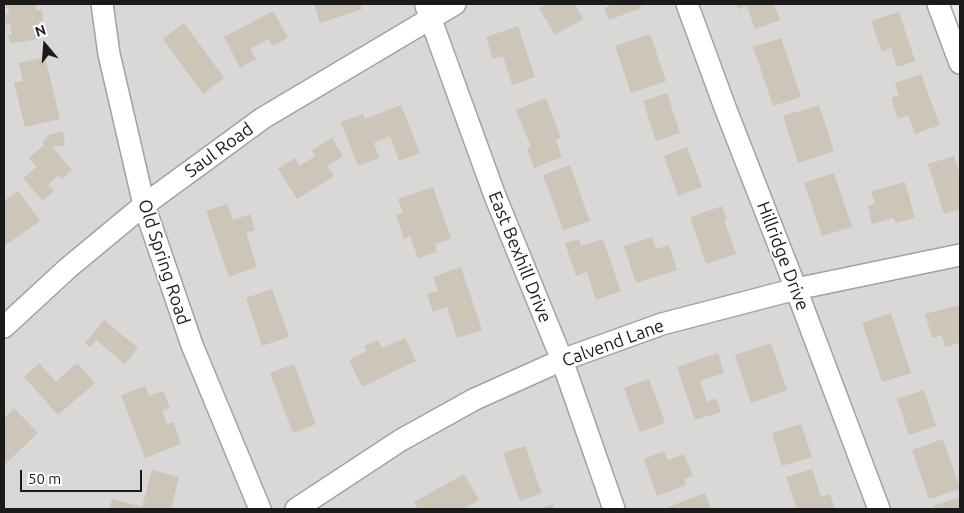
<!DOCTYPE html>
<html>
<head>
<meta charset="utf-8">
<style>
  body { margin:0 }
  #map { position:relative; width:964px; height:513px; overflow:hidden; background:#edebdf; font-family:Ubuntu,sans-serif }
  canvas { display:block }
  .frame { position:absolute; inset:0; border:5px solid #1b1b1b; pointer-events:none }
  .north { position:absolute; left:20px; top:20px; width:50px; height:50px; -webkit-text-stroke:4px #fff; paint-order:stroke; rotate:342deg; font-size:14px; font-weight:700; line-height:20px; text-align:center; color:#1b1b1b }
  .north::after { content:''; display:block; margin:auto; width:18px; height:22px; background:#1b1b1b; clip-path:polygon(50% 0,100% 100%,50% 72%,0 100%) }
  .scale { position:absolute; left:20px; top:470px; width:122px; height:22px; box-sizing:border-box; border:2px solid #1b1b1b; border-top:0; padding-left:6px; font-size:15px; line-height:18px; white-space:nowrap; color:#1b1b1b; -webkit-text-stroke:4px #fff; paint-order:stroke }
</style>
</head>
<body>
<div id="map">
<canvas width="964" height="513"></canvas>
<div class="frame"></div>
<div class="north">N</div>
<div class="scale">50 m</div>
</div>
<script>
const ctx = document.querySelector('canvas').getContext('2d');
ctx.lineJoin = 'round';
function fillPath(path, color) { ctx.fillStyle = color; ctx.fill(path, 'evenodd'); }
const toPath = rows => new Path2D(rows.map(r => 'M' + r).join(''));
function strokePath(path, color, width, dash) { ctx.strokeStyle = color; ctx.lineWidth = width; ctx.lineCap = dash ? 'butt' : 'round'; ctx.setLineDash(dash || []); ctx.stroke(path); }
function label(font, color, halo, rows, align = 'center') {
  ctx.font = font + ' Ubuntu,sans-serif'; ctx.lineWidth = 4; ctx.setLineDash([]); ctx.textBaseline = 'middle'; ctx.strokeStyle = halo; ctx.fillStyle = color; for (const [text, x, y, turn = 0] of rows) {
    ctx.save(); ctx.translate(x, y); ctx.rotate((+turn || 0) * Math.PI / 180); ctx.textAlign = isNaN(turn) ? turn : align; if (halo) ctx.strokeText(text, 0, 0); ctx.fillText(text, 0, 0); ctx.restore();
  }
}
fillPath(toPath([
  [4,4,938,4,960,63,960,509,4,509]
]), '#d9d8d7');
fillPath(toPath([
  [6,4,36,4,37,11,42,10,43,21,39,21,41,39,10,43,8,35,12,35,10,24,6,25,5,15,9,14,8,8,6,8],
  [314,4,360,4,362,9,320,23],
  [547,4,575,4,583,19,555,35,539,8],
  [611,4,640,4,641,8,609,20,604,8,611,5],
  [736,4,774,4,780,20,755,29,747,6,738,9],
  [273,11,288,38,272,46,269,39,250,49,256,59,240,68,224,37],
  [899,12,915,61,897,67,891,48,882,52,871,21],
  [184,23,224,78,203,94,163,39],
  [518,26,535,77,512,85,503,56,493,59,486,37],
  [650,34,666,81,631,93,615,46],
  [781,38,801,97,773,106,753,47],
  [45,57,60,119,25,127,14,83,23,81,19,63],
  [921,74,940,125,915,134,908,115,898,119,891,98,899,95,895,83],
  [667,93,680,133,656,141,643,101],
  [546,98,561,138,556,140,562,157,534,168,527,148,531,147,516,110],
  [401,105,420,153,399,161,390,136,374,143,379,158,358,166,341,122,363,114,365,119],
  [819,105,834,151,798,163,783,116],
  [63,131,65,145,52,147,72,170,62,179,59,175,48,185,54,191,43,201,23,178,37,167,29,158,43,146,44,140,49,135],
  [332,138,343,156,327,166,334,176,297,199,278,169,295,158,300,166,315,156,312,150],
  [687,147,702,187,678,196,664,156],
  [954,156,960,176,960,209,944,214,928,164],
  [570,165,590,221,563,230,543,175],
  [834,173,852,227,822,236,804,183],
  [905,182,915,218,895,223,894,218,872,224,868,206,875,204,871,191],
  [433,187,451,239,435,244,437,252,418,258,410,236,404,239,396,215,403,213,398,199],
  [18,191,40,221,4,246,4,201],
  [227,204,233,220,250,214,255,230,246,233,257,267,229,277,206,211],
  [722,206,727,219,724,220,736,254,706,264,690,217],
  [652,237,656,249,669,245,677,270,636,283,624,246],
  [579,239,581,246,603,239,621,291,596,300,587,272,576,276,565,243],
  [461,267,482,330,457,338,447,307,433,312,427,294,438,291,433,277],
  [272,289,289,337,262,346,246,298],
  [960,305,960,343,945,347,942,335,932,338,925,314],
  [891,313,911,373,882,382,862,323],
  [104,320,138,348,125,364,96,340,90,347,85,343],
  [405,338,416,361,362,387,349,360,367,351,364,346,378,340,382,348],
  [771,343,787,390,751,403,735,355],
  [718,353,724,373,700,381,707,402,716,398,721,412,695,420,677,367],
  [39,363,56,382,77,363,95,383,58,415,24,377],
  [294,364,316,424,293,433,270,373],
  [649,379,665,423,640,432,624,388],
  [145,386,149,396,163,391,170,408,162,411,167,424,173,422,181,444,145,458,121,395],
  [924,390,936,426,909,435,897,399],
  [14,408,38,433,4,465,4,418],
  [801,424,812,457,782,466,772,433],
  [943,439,960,489,929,499,912,450],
  [525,446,542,493,520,501,503,453],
  [664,451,668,460,684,454,693,476,684,479,686,485,657,496,644,459],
  [812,469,821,497,830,494,835,509,797,509,786,477],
  [152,470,179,477,171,509,109,509,112,499,142,507],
  [464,474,479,500,463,509,418,509,414,502],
  [705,493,711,509,668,509,668,507],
  [960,497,960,509,934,509,933,506],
  [553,504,554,509,537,509]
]), '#cdc5b8');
const minor = toPath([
  [102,4,109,54,144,205,192,345,260,509],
  [687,4,726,110,796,289,879,509],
  [938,4,960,63],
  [426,6,495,196,562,360,614,509],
  [4,327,68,268,144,205,263,118,455,4],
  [296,509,401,440,475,399,562,360,662,324,796,289,960,255]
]);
strokePath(minor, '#a2a2a2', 24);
strokePath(minor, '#fff', 21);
label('18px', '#1b1b1b', '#fff', [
  ["Saul Road",219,150,-36],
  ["Hillridge Drive",783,256,69],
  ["East Bexhill Drive",520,257,68],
  ["Old Spring Road",164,262,72],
  ["Calvend Lane",613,343,-20]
]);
</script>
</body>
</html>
